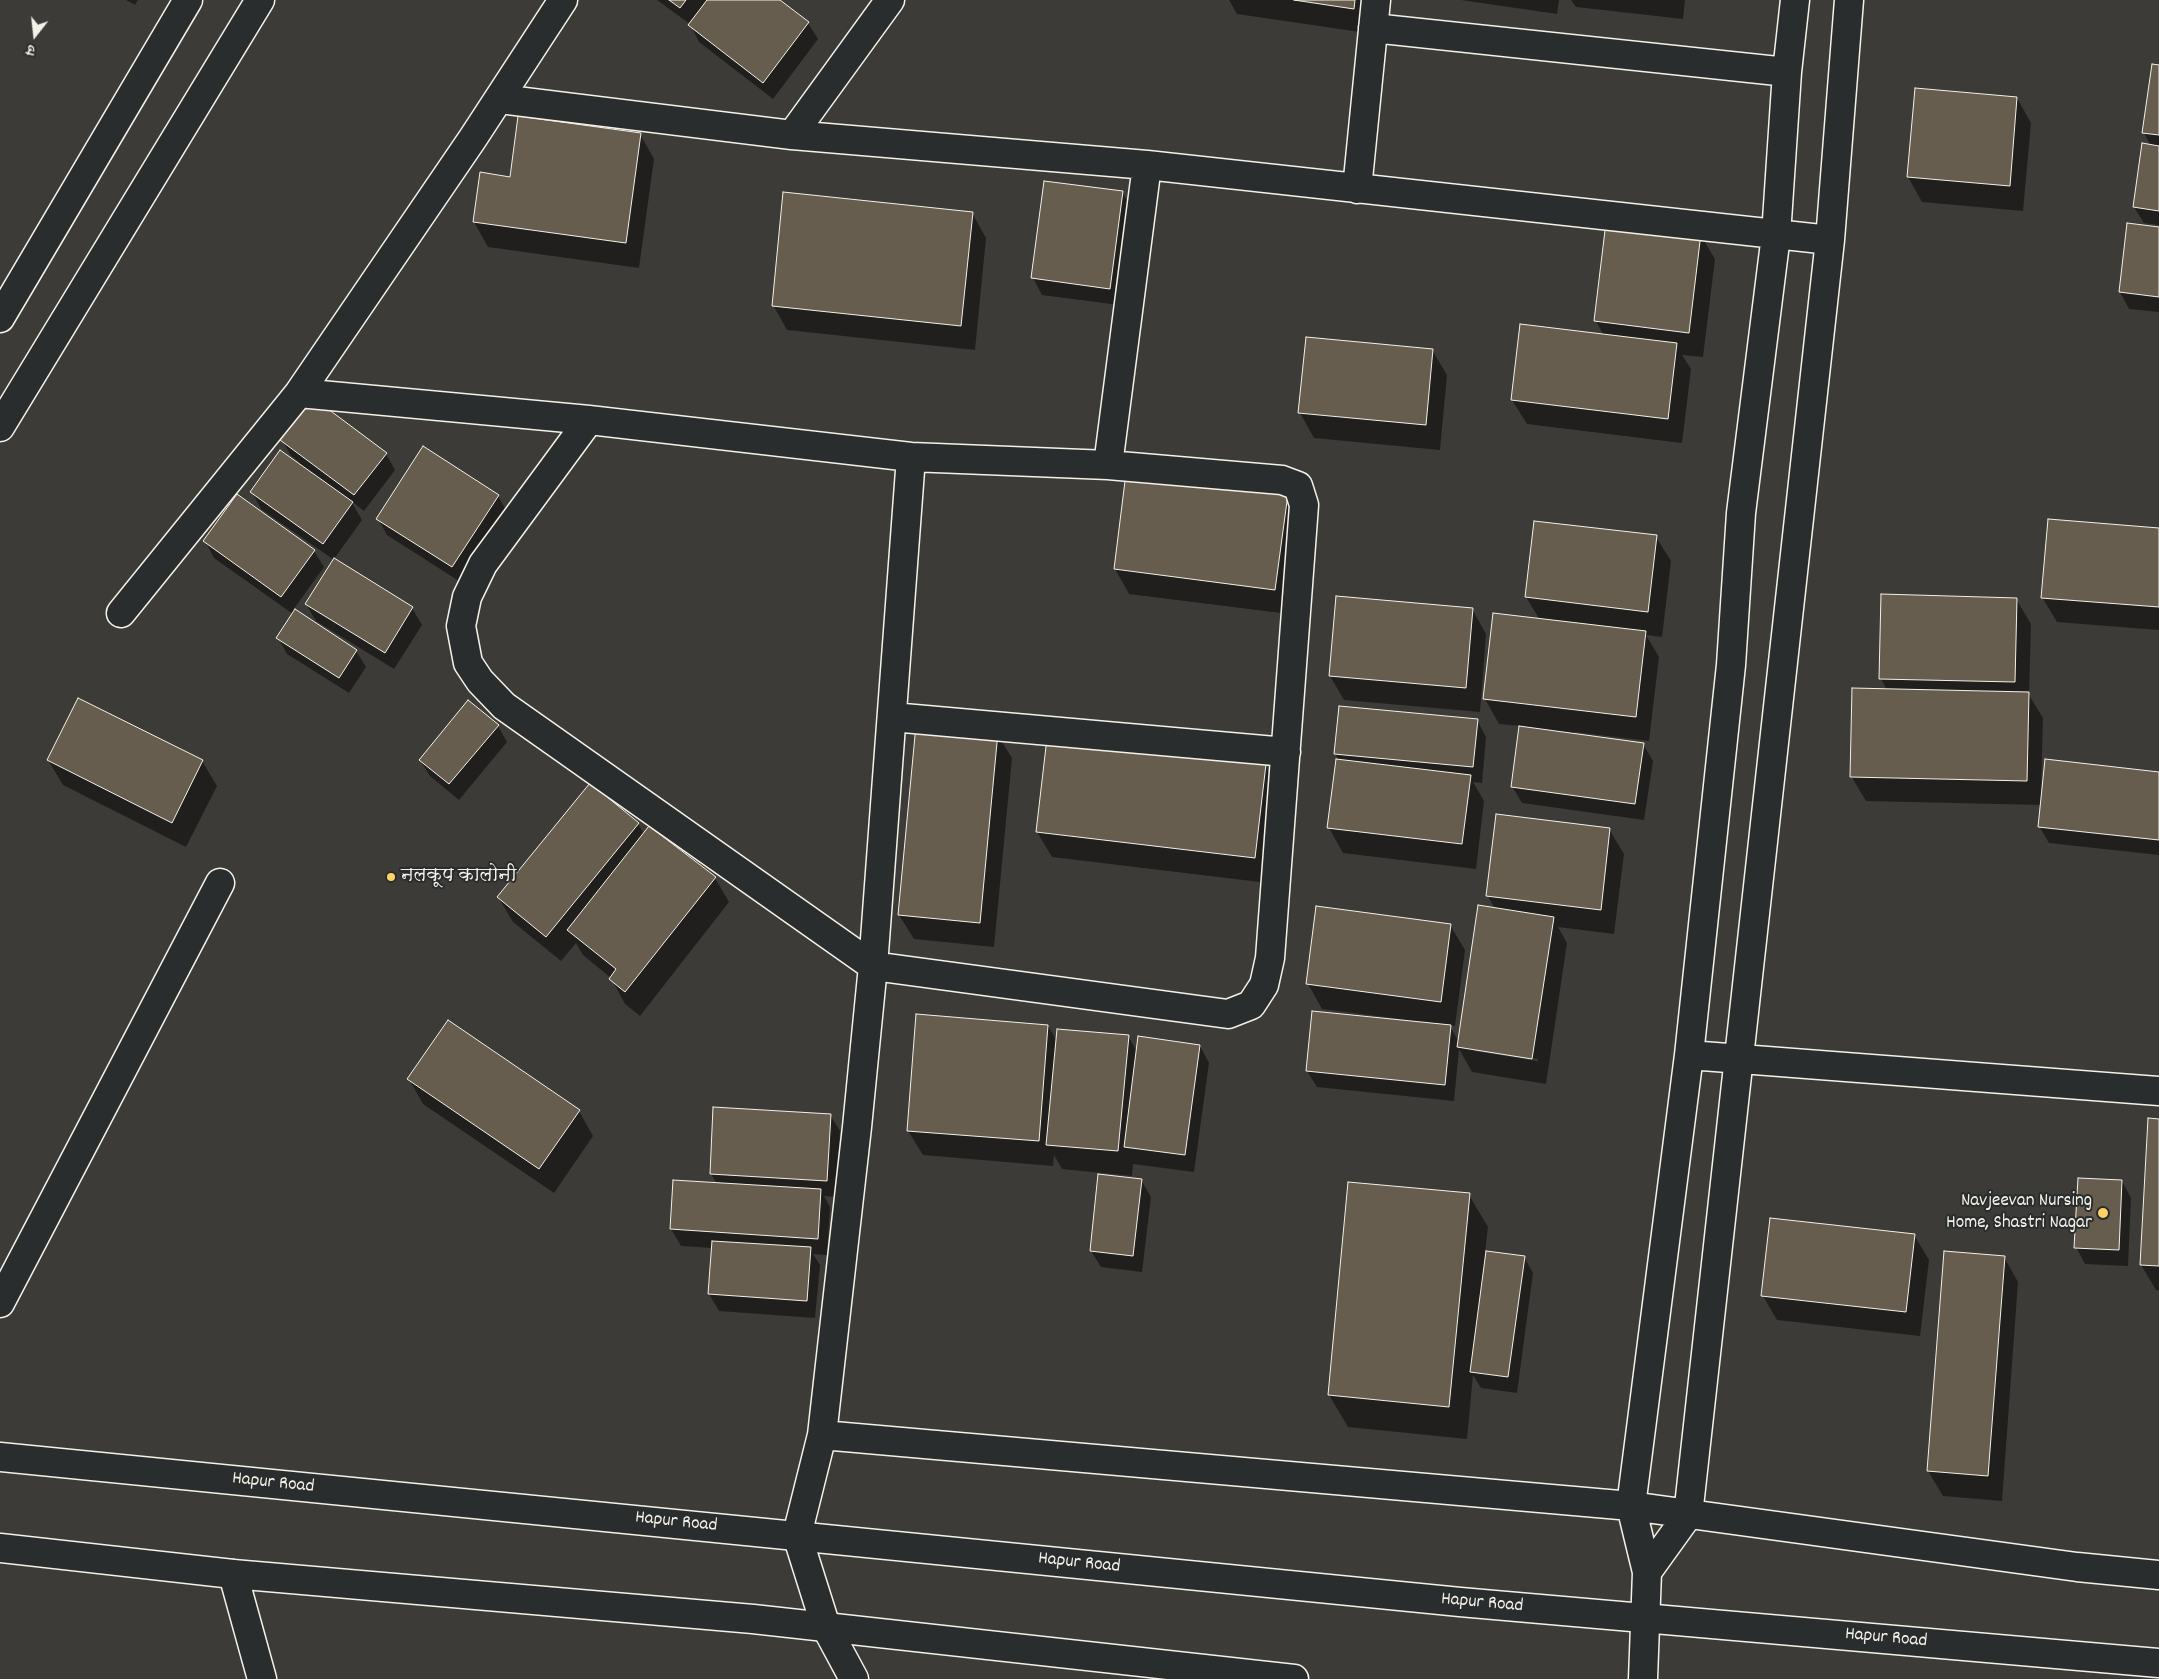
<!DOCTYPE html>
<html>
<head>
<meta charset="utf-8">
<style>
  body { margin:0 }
  #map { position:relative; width:2159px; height:1679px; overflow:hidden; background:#3c3b38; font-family:Dekko,"Playpen Sans Deva",sans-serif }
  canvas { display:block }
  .north { position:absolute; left:10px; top:10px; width:50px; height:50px; -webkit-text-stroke:4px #2a2d2e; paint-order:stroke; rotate:196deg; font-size:14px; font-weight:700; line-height:20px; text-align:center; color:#f4f1e8 }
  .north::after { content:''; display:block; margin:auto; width:18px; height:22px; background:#f4f1e8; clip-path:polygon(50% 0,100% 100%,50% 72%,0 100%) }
</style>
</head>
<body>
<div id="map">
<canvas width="2159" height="1679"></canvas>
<div class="north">उ</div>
</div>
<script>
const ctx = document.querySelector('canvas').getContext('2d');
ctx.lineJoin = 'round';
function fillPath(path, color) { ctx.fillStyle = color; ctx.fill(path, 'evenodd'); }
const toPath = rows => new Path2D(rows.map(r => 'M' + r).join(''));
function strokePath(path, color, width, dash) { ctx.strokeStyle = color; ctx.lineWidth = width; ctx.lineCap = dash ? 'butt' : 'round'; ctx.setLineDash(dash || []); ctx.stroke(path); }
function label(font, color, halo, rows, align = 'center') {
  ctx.font = font + ' Dekko,"Playpen Sans Deva",sans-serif'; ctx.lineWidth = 4; ctx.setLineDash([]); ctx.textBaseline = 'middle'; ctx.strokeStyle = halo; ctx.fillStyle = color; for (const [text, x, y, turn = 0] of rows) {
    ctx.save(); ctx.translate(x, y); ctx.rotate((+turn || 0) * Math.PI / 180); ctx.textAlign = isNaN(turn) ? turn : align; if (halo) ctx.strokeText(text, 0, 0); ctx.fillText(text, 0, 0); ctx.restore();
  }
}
fillPath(toPath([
  [126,0,138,0,135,5],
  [657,0,778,0,808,23,818,39,773,99,699,42,690,24],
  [1229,0,1372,0,1367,33,1237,14],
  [1461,0,1559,0,1557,14],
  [1571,0,1685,0,1683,19,1576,7],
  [2159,66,2159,225,2144,223,2134,207,2151,146,2144,133],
  [2017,98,2031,123,2023,211,1922,202,1908,177],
  [640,134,654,159,639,268,488,247,474,222,511,178],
  [1122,192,1132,209,1119,305,1042,295,1033,278],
  [972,213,986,238,975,350,787,330,773,305],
  [2128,224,2159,228,2159,312,2129,309,2120,292],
  [1700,234,1715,259,1703,357,1682,355,1691,369,1682,443,1527,424,1512,400,1604,336,1596,321],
  [1432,350,1447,375,1440,450,1314,438,1300,413],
  [282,440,386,454,395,470,364,511,351,501,362,520,334,559,412,608,422,625,394,669,316,621,306,604,334,560,261,509,252,492,299,462,291,456],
  [1287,495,1301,520,1289,614,1129,594,1115,569],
  [498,496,507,512,462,583,387,535,378,519],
  [2159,530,2159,630,2057,622,2042,597],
  [1656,537,1671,561,1662,637,1646,635,1659,657,1649,741,1575,732,1575,735,1643,744,1653,761,1644,820,1522,803,1512,786,1520,726,1499,724,1485,699,1540,620,1526,597],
  [205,541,314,551,324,567,293,610,356,651,366,667,349,693,287,654,278,638,293,614,214,558],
  [1882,596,2016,599,2031,624,2029,695,2043,718,2041,791,2159,773,2159,855,2049,843,2039,826,2042,805,1866,801,1851,776,1887,690,1881,679],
  [1472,609,1486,634,1480,712,1344,700,1330,676],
  [1477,720,1486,737,1482,783,1473,782,1484,801,1476,869,1343,853,1329,828,1339,760,1335,754],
  [498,726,507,742,459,800,430,776,420,760],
  [997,734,1012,758,994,947,914,939,899,915],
  [48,760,202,761,217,786,186,847,63,785],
  [1265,765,1279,790,1268,883,1052,857,1037,832],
  [638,824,644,834,715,878,729,902,640,1016,625,1004,611,978,583,955,576,943,561,961,513,922,498,897],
  [1609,829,1624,854,1614,934,1558,927,1567,943,1546,1084,1472,1072,1459,1049,1454,1101,1317,1087,1307,1071,1408,1022,1408,1020,1322,1009,1308,984,1450,925,1465,950,1455,1026,1449,1025,1459,1042,1495,909,1488,896],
  [1474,1049,1538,1059,1538,1061,1474,1051],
  [1048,1026,1057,1041,1128,1036,1137,1052,1200,1046,1209,1063,1194,1172,1133,1164,1132,1176,1062,1169,1054,1155,1053,1166,923,1155,908,1131],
  [409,1079,579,1111,593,1136,554,1193,423,1104],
  [830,1115,840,1131,836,1197,824,1196,830,1207,827,1255,813,1254,820,1265,815,1318,719,1311,709,1294,712,1248,681,1246,671,1229,717,1184,711,1174],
  [2159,1120,2159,1290,2156,1290,2141,1265],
  [1141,1180,1151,1197,1142,1272,1101,1267,1091,1251],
  [2122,1181,2131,1198,2128,1266,2085,1264,2076,1247],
  [1469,1195,1488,1227,1485,1252,1524,1257,1533,1273,1517,1393,1481,1388,1473,1375,1467,1439,1348,1427,1329,1395],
  [1914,1235,1929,1260,1920,1336,1777,1320,1763,1296],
  [1945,1252,2004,1257,2018,1282,2002,1501,1943,1496,1928,1471]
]), '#0007');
const building = toPath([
  [669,0,686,0,680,8,669,0],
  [707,0,780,0,809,22,763,83,688,25,707,0],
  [1294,0,1355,0,1354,9,1294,0],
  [2152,64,2159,65,2159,135,2142,133,2152,64],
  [1915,88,2017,97,2010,186,1907,177,1915,88],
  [518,116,641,133,626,243,473,222,480,172,510,177,518,116],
  [2142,143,2159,146,2159,211,2133,207,2142,143],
  [1044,181,1123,191,1110,289,1031,278,1044,181],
  [783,192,973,212,961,326,772,306,783,192],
  [1606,222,1701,233,1689,333,1594,321,1606,222],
  [2127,223,2159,227,2159,297,2119,292,2127,223],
  [1520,324,1677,343,1668,419,1511,400,1520,324],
  [1306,337,1433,349,1426,425,1298,413,1306,337],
  [312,397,387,453,354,495,280,440,312,397],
  [423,446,499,495,452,567,376,519,423,446],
  [280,450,353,502,323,544,250,492,280,450],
  [1126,473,1288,494,1275,590,1114,569,1126,473],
  [237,494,315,550,281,597,203,541,237,494],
  [2048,519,2159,528,2159,607,2041,598,2048,519],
  [1534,521,1657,535,1648,612,1525,597,1534,521],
  [334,558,413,607,385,653,305,604,334,558],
  [1881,594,2017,598,2015,682,1879,679,1881,594],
  [1336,596,1473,608,1466,688,1329,676,1336,596],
  [295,609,357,650,339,678,276,638,295,609],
  [1493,613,1646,631,1636,717,1483,699,1493,613],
  [1852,688,2029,692,2027,781,1850,777,1852,688],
  [78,698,203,760,172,823,47,760,78,698],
  [468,700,499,725,449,784,419,760,468,700],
  [1339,706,1478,719,1473,767,1334,754,1339,706],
  [916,725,998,732,980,923,898,915,916,725],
  [1519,726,1644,743,1635,804,1511,787,1519,726],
  [1047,738,1266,764,1255,858,1036,832,1047,738],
  [1336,759,1471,775,1462,844,1327,828,1336,759],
  [2045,759,2159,772,2159,840,2038,827,2045,759],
  [590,783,639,823,546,937,497,897,590,783],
  [1496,814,1610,828,1601,910,1486,896,1496,814],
  [649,826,716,877,625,992,609,979,616,969,567,930,649,826],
  [1478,905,1554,917,1532,1059,1457,1047,1478,905],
  [1316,906,1451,924,1441,1002,1306,984,1316,906],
  [1312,1011,1451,1025,1445,1085,1306,1071,1312,1011],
  [916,1014,1048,1025,1039,1141,907,1131,916,1014],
  [448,1020,580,1110,539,1169,407,1079,448,1020],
  [1057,1029,1129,1035,1118,1151,1046,1145,1057,1029],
  [1138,1036,1200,1045,1185,1155,1124,1147,1138,1036],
  [713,1107,831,1114,827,1181,710,1174,713,1107],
  [2148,1118,2159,1119,2159,1266,2140,1265,2148,1118],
  [1098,1174,1142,1179,1133,1256,1090,1251,1098,1174],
  [2078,1178,2122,1180,2119,1250,2074,1248,2078,1178],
  [673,1180,821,1189,818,1239,670,1229,673,1180],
  [1348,1182,1470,1193,1449,1407,1328,1395,1348,1182],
  [1770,1218,1915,1234,1906,1312,1761,1296,1770,1218],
  [712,1241,811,1247,807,1301,708,1294,712,1241],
  [1486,1251,1525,1256,1508,1377,1470,1372,1486,1251],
  [1944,1251,2005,1256,1988,1476,1927,1471,1944,1251]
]);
fillPath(building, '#665d4e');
strokePath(building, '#f4f1e8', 1);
const minor = toPath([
  [1373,28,1787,72],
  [500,99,792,135,1147,165,1830,240],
  [792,135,890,0],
  [1357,189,1376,0],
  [0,318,188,0],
  [299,393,589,420,911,457,1108,465,1282,480,1298,486,1304,505,1270,958,1264,985,1251,1005,1228,1014,873,966,504,706,480,681,468,663,461,626,467,597,483,564,589,420],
  [0,427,260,0],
  [1108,465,1147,165],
  [121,613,299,393,473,138,563,0],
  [892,717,1286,752],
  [1689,1055,2159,1091],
  [0,1303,220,883],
  [822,1435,1631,1506,2077,1567,2159,1575],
  [1647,1572,1688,1515,1830,240,1849,0],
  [233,1574,262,1679],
  [854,1679,826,1627,797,1535,822,1435,857,1127,873,966,911,457],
  [1643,1679,1647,1572,1631,1506,1689,1055,1731,665,1741,513,1776,235,1787,72,1795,0]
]);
const secondary = toPath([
  [0,1457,1460,1602,2159,1663],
  [0,1548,233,1574,753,1619,1294,1679]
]);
strokePath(minor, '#f4f1e8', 31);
strokePath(secondary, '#f4f1e8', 31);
strokePath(minor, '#2a2d2e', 28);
strokePath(secondary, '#2a2d2e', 28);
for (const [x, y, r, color] of [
  [391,877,5,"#ffd166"],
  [2103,1213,6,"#ffd166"]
]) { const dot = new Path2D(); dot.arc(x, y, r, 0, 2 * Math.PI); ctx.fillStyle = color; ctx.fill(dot); strokePath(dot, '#2a2d2e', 2); }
label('19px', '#f4f1e8', '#2a2d2e', [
  ["नलकूप कालोनी",401,877],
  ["Navjeevan Nursing",2092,1202,"right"],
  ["Home, Shastri Nagar",2092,1224,"right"]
], 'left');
label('19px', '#f4f1e8', '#2a2d2e', [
  ["Hapur Road",273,1484,6],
  ["Hapur Road",676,1523,6],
  ["Hapur Road",1079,1564,6],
  ["Hapur Road",1482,1604,5],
  ["Hapur Road",1886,1639,5]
]);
</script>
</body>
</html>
